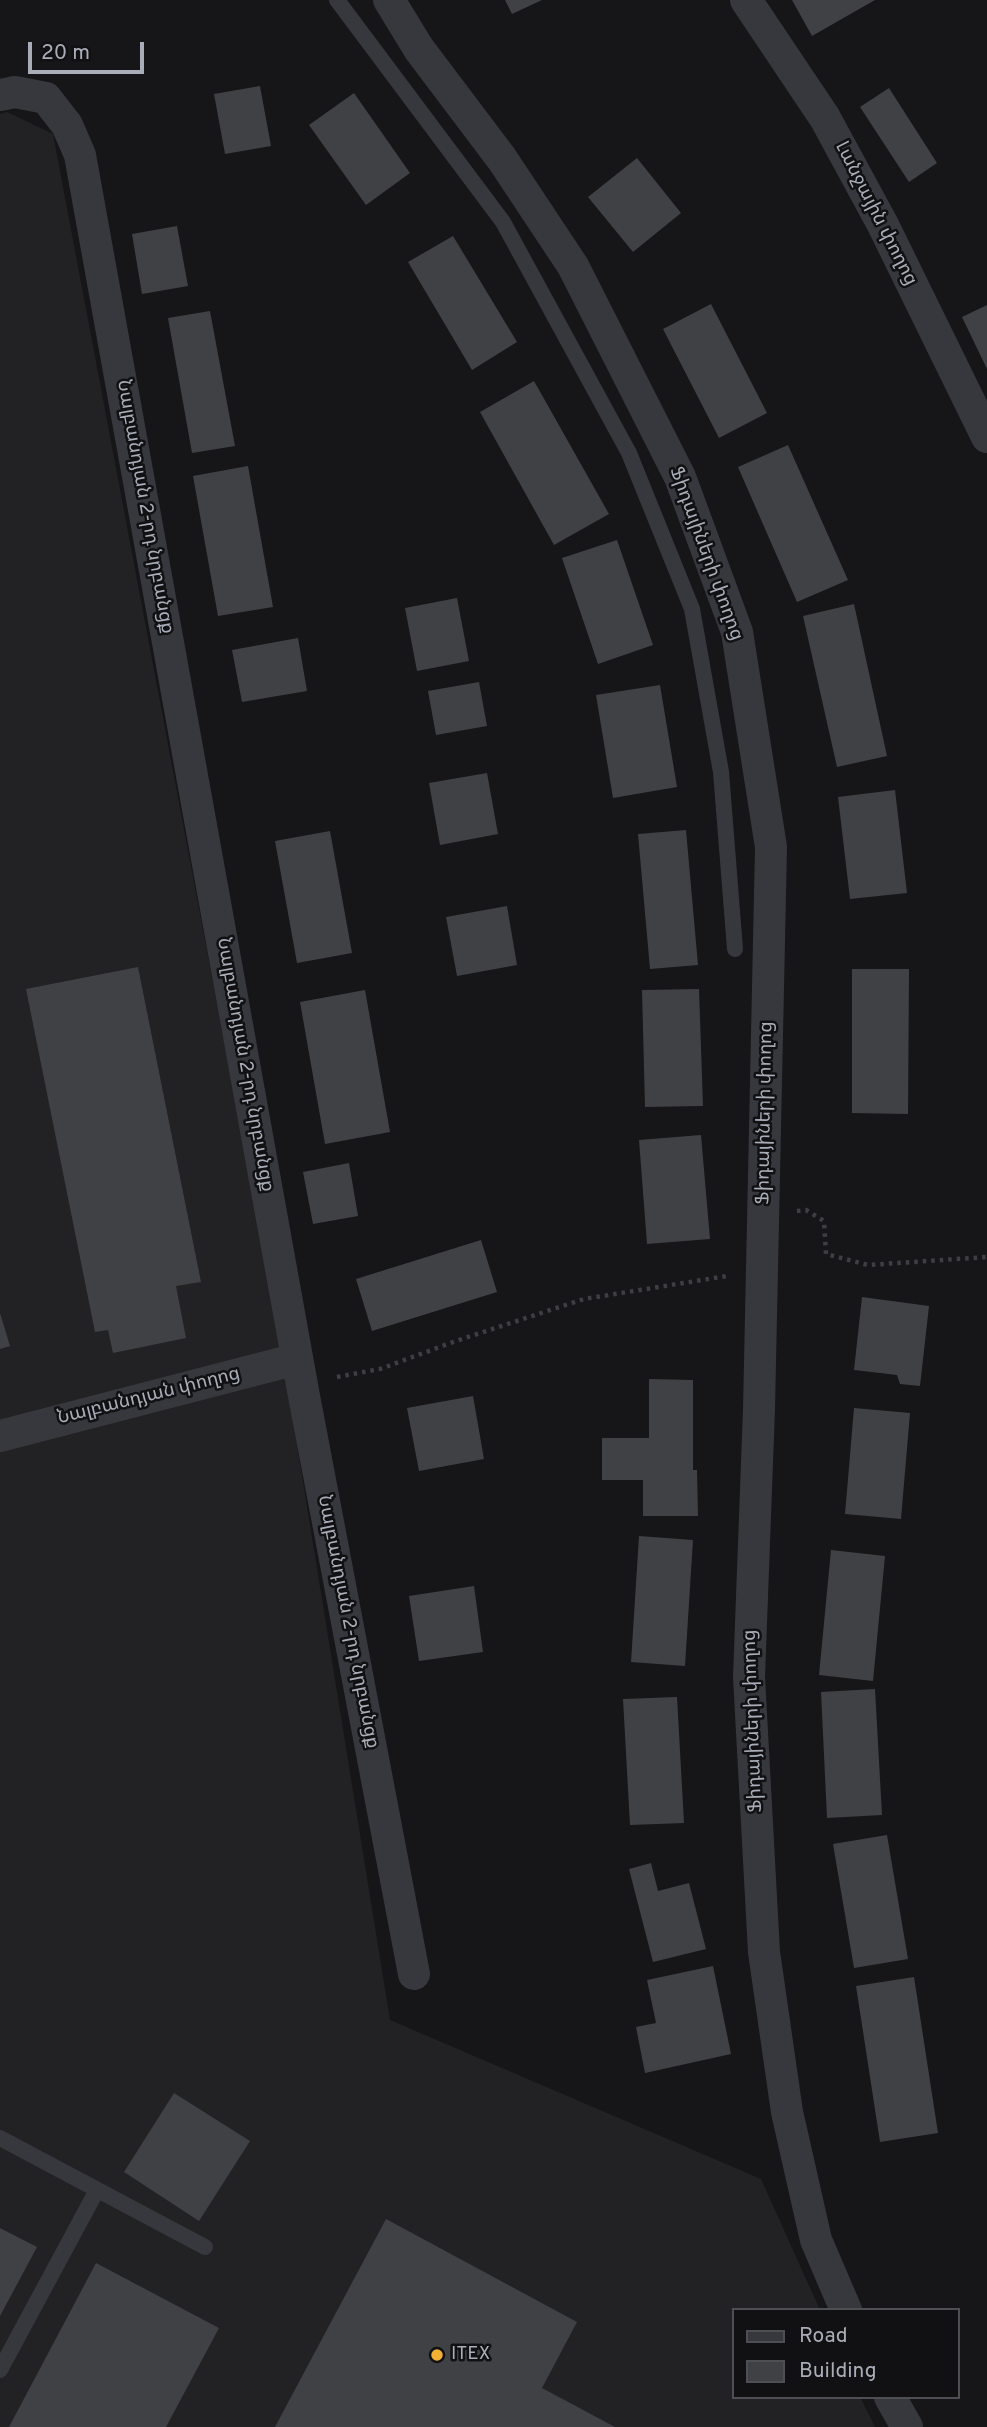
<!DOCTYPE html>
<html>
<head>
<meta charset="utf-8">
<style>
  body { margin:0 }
  #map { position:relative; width:987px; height:2427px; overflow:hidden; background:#161618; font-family:Overpass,sans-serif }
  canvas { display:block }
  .legend { position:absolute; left:732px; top:2308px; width:228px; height:91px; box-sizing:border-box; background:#111113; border:2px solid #4d4f55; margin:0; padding:9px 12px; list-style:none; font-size:21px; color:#a8adb8 }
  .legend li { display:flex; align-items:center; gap:14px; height:35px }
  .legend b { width:35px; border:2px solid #4d4f55 }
  .scale { position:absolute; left:28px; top:42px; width:116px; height:32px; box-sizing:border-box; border:4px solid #a8adb8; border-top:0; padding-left:9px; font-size:21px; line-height:24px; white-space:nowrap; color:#a8adb8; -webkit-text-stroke:5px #111113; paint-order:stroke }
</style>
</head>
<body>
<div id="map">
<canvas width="987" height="2427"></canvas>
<ul class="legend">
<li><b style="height:9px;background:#37383d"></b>Road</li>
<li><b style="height:19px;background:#404145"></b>Building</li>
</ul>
<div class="scale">20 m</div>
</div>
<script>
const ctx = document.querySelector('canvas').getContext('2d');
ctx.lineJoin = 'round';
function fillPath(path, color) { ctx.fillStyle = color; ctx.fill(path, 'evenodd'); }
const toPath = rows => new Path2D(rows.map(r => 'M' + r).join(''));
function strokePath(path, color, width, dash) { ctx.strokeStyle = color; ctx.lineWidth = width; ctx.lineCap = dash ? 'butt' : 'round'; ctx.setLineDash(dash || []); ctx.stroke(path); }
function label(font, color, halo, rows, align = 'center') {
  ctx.font = font + ' Overpass,"Noto Sans Armenian",sans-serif'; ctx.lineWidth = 5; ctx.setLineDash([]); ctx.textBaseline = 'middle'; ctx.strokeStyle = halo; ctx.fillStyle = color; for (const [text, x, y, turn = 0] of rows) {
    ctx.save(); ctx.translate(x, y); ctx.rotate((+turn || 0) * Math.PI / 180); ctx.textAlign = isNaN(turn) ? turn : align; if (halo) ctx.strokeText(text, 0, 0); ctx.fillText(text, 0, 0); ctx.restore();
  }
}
fillPath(toPath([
  [7,112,53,134,279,1333,390,2020,761,2179,820,2310,733,2310,733,2397,860,2397,875,2427,0,2427,0,114]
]), '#222225');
fillPath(toPath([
  [505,0,542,0,512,14],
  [792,0,875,0,812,36],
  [260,86,271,146,225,154,214,94],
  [889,88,937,163,909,182,860,107],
  [354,93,410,173,366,205,309,125],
  [637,158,681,213,633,252,588,197],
  [177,226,188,286,142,294,132,234],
  [453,236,517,342,472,370,408,262],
  [711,304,767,413,719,438,663,329],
  [987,305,987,369,962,317],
  [210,311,235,446,192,453,168,318],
  [534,381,609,514,554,545,480,412],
  [788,445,848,580,797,602,738,467],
  [248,466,273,607,218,616,193,476],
  [617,540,653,645,598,664,562,558],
  [457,598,469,661,417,671,405,608],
  [854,604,887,756,837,767,803,616],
  [298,638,307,691,242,702,232,650],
  [479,682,487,726,436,735,428,691],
  [660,685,677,787,613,798,596,695],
  [487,773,498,834,440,845,429,783],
  [895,790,907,893,850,899,838,797],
  [686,830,698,965,650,969,638,834],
  [330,831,352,953,297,963,275,841],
  [507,906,517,965,457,976,446,917],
  [138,967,201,1282,176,1286,186,1338,113,1353,108,1330,95,1332,26,989],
  [852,969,909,969,908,1114,852,1113],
  [699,989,703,1106,645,1107,642,990],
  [365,990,390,1132,325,1144,300,1002],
  [701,1135,710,1239,647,1244,639,1140],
  [349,1163,358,1216,313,1224,303,1172],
  [481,1240,497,1292,372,1331,356,1279],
  [862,1297,929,1306,920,1386,900,1384,897,1375,854,1370],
  [0,1313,10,1346,0,1349],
  [649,1379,693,1380,693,1470,697,1470,698,1516,643,1516,643,1480,602,1480,602,1438,649,1438],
  [473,1396,484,1459,419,1471,407,1408],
  [854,1408,910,1413,901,1519,845,1514],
  [639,1536,693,1540,685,1666,631,1662],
  [831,1550,885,1556,873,1681,819,1675],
  [474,1586,483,1652,419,1661,409,1596],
  [875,1689,882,1815,827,1818,821,1692],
  [677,1697,684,1823,630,1825,623,1699],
  [887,1835,908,1959,854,1968,833,1844],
  [651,1863,658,1891,689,1883,706,1949,653,1962,629,1869],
  [713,1966,731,2054,645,2073,636,2027,656,2023,647,1980],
  [914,1977,938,2133,880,2142,856,1986],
  [174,2093,250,2141,199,2221,124,2172],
  [386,2219,577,2322,542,2388,615,2427,275,2427],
  [0,2228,37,2247,0,2316],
  [96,2263,219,2328,166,2427,9,2427]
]), '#404145');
strokePath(toPath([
  [797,1211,806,1210,824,1221,826,1254,868,1265,987,1257],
  [337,1377,380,1369,456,1341,584,1299,727,1276]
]), '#3d3f44', 4.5, [3.5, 5]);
strokePath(toPath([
  [337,0,503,222,629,453,692,609,721,772,735,949],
  [0,2138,205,2247],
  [0,2370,97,2190]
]), '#37383d', 16);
strokePath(toPath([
  [389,0,419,49,502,159,573,266,680,477,737,632,771,847,759,1409,749,1677,764,1952,787,2112,816,2240,846,2310],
  [746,0,825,118,883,225,987,437],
  [0,95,15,92,46,98,67,125,80,155,304,1396,414,1974],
  [0,1436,297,1359],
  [890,2397,907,2427]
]), '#37383d', 32);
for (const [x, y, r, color] of [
  [437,2355,7,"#f2b134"]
]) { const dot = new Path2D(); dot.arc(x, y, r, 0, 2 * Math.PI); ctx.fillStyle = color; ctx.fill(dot); strokePath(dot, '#111113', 2.5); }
label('19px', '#a8adb8', '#111113', [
  ["Լանջային փողոց",875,214,63],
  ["Նալբանդյան 2-րդ նրբանցք",144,507,80],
  ["Ֆիդայիների փողոց",705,554,70],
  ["Նալբանդյան 2-րդ նրբանցք",244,1065,80],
  ["Ֆիդայիների փողոց",766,1113,-89],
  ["Նալբանդյան փողոց",149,1397,-14],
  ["Նալբանդյան 2-րդ նրբանցք",347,1622,79],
  ["Ֆիդայիների փողոց",754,1721,-92]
]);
label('19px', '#a8adb8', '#111113', [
  ["ITEX",451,2355]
], 'left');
</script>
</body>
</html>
